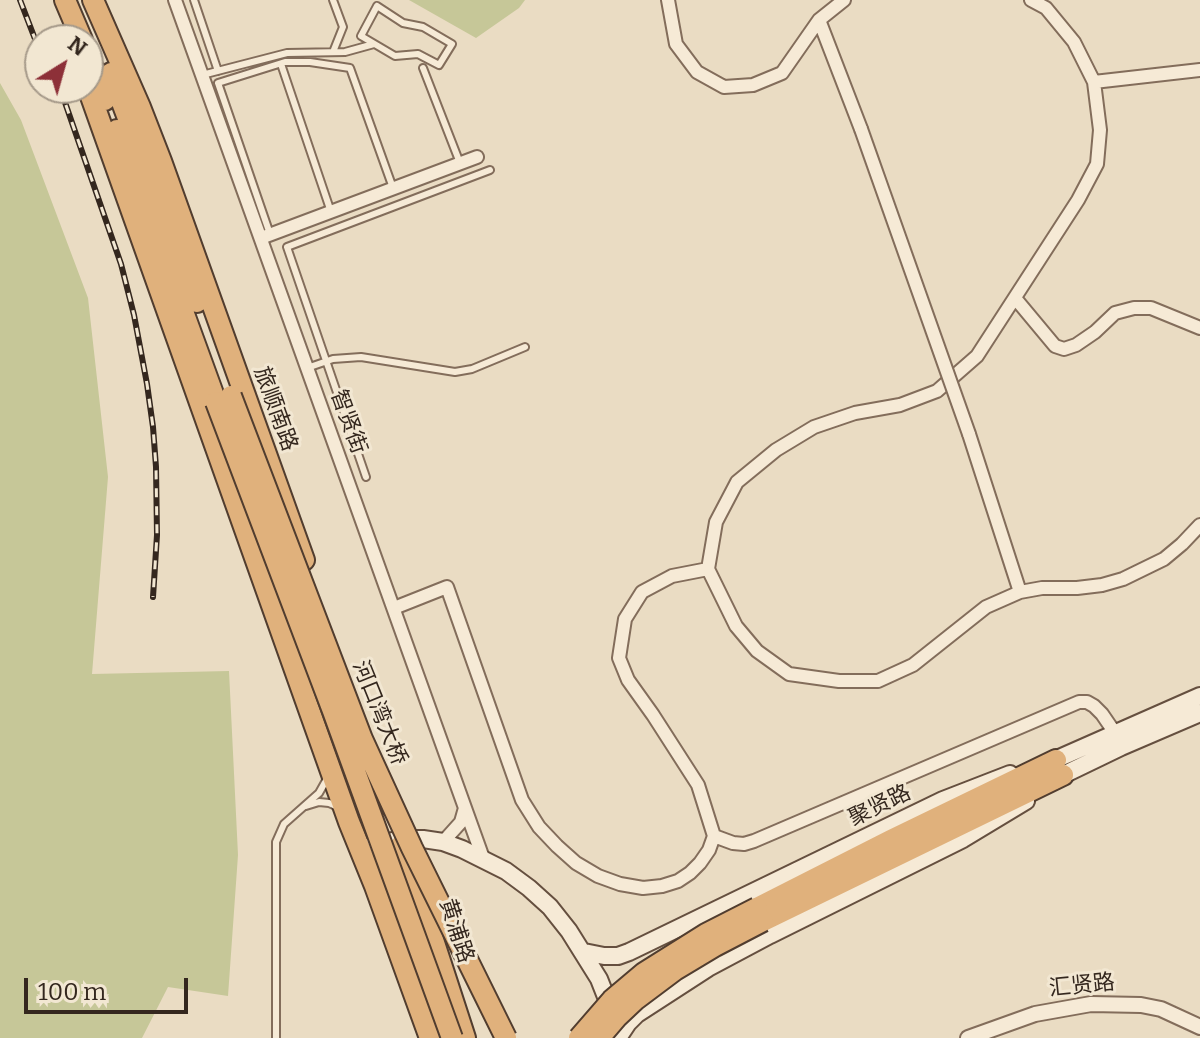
<!DOCTYPE html>
<html>
<head>
<meta charset="utf-8">
<style>
  body { margin:0 }
  #map { position:relative; width:1200px; height:1038px; overflow:hidden; background:#eadcc3; font-family:Bitter,serif }
  canvas { display:block }
  .north { position:absolute; left:24px; top:24px; width:80px; height:80px; box-sizing:border-box; background:#f2e7d2; border:2px solid #a69a8a; border-radius:50%; rotate:37deg; font-size:22px; font-weight:700; line-height:32px; text-align:center; color:#34271e }
  .north::after { content:''; display:block; margin:auto; width:28px; height:36px; background:#8d3038; clip-path:polygon(50% 0,100% 100%,50% 72%,0 100%) }
  .scale { position:absolute; left:24px; top:978px; width:164px; height:36px; box-sizing:border-box; border:4px solid #34271e; border-top:0; padding-left:10px; font-size:24px; line-height:28px; white-space:nowrap; color:#34271e; -webkit-text-stroke:6px #f2e7d2; paint-order:stroke }
</style>
</head>
<body>
<div id="map">
<canvas width="1200" height="1038"></canvas>
<div class="north">N</div>
<div class="scale">100 m</div>
</div>
<script>
const ctx = document.querySelector('canvas').getContext('2d');
ctx.lineJoin = 'round';
function fillPath(path, color) { ctx.fillStyle = color; ctx.fill(path, 'evenodd'); }
const toPath = rows => new Path2D(rows.map(r => 'M' + r).join(''));
function strokePath(path, color, width, dash) { ctx.strokeStyle = color; ctx.lineWidth = width; ctx.lineCap = dash ? 'butt' : 'round'; ctx.setLineDash(dash || []); ctx.stroke(path); }
function label(font, color, halo, rows, align = 'center') {
  ctx.font = font + ' Bitter,"Noto Sans SC",serif'; ctx.lineWidth = 6; ctx.setLineDash([]); ctx.textBaseline = 'middle'; ctx.strokeStyle = halo; ctx.fillStyle = color; for (const [text, x, y, turn = 0] of rows) {
    ctx.save(); ctx.translate(x, y); ctx.rotate((+turn || 0) * Math.PI / 180); ctx.textAlign = isNaN(turn) ? turn : align; if (halo) ctx.strokeText(text, 0, 0); ctx.fillText(text, 0, 0); ctx.restore();
  }
}
fillPath(toPath([
  [409,0,525,0,519,8,476,38],
  [0,83,21,120,88,298,108,477,92,674,229,671,238,855,228,996,168,987,142,1038,0,1038]
]), '#c6c798');
const service = toPath([
  [194,0,218,71],
  [377,6,403,23,423,27,452,44,439,65,418,54,395,56,361,36,377,6],
  [333,52,343,27,333,0],
  [281,64,331,212],
  [423,68,460,163],
  [202,75,287,53,345,52,374,44],
  [270,234,218,83,285,62,310,62,350,68,393,188],
  [307,368,333,359,361,357,455,372,472,369,525,347],
  [366,477,287,247,490,170],
  [306,806,319,802,329,803,338,807],
  [276,1038,276,842,284,824,319,793,328,777]
]);
const minor = toPath([
  [175,0,483,858],
  [668,0,676,44,697,72,724,87,753,85,782,73,819,20,844,0],
  [1031,0,1046,8,1074,42,1094,82,1100,130,1097,164,1078,200,977,356,937,391,900,405,855,413,814,427,776,450,737,482,716,522,708,569,736,626,757,651,789,674,839,681,878,681,913,665,986,607,1020,592,1042,588,1077,588,1102,585,1123,579,1164,559,1182,544,1200,525],
  [819,20,861,129],
  [1094,82,1200,70],
  [261,238,477,157],
  [1015,298,1055,346,1064,349,1076,345,1095,332,1115,313,1134,308,1151,308,1200,328],
  [969,434,1020,592],
  [394,608,447,587,522,800,539,827,557,846,576,863,598,876,620,884,643,888,662,886,678,881,690,873,700,863,709,850,714,836,698,785,653,715,628,680,619,658,625,619,642,592,672,576,708,569],
  [714,836,733,843,744,844,754,841,1079,702,1087,702,1094,706,1102,714,1115,733],
  [443,842,461,822,465,808]
]);
const tertiary = toPath([
  [968,1038,1035,1014,1091,1004,1141,1005,1161,1009,1200,1027]
]);
const secondary = toPath([
  [1048,763,1200,696],
  [1054,781,1063,775,1121,747,1200,713],
  [360,849,401,839,423,839,443,842,462,849,506,871,529,888,550,907,569,931,599,979,612,1012],
  [584,952,604,956,618,956,629,952,943,800,1010,774],
  [618,1038,628,1023,637,1014,708,968,770,935,963,839,1026,801]
]);
const trunk = toPath([
  [65,0,82,40],
  [93,0,140,107,161,161,304,560],
  [88,55,105,100],
  [111,73,197,302],
  [88,88,349,822,375,886,430,1038],
  [117,130,216,402],
  [402,844,465,1038],
  [757,908,891,840,1056,760],
  [763,921,1063,775]
]);
strokePath(service, '#836d5b', 10);
strokePath(minor, '#836d5b', 16);
strokePath(tertiary, '#836d5b', 18);
strokePath(secondary, '#654f3f', 20);
strokePath(trunk, '#513d2f', 24);
strokePath(service, '#f6ead6', 6);
strokePath(minor, '#f6ead6', 12);
strokePath(tertiary, '#f6ead6', 14);
strokePath(secondary, '#f6ead6', 16);
strokePath(trunk, '#e0b17c', 20);
const rail = toPath([
  [20,0,40,52],
  [60,88,121,264,134,315,147,384,153,427,156,467,157,535,153,597]
]);
strokePath(rail, '#34271e', 6);
strokePath(rail, '#f2e7d2', 3, [9]);
const minorBridge = toPath([
  [861,129,969,434]
]);
const trunkBridge = toPath([
  [231,396,362,739,412,848,506,1038],
  [216,402,333,711,452,1038],
  [579,1038,612,1000,644,973,706,934,757,908],
  [599,1038,617,1017,635,1000,675,970,715,946,763,921]
]);
strokePath(minorBridge, '#836d5b', 16, []);
strokePath(trunkBridge, '#513d2f', 24, []);
strokePath(minorBridge, '#f6ead6', 12);
strokePath(trunkBridge, '#e0b17c', 20);
label('22px', '#34271e', '#f2e7d2', [
  ["旅顺南路",275,409,70],
  ["智贤街",348,422,70],
  ["河口湾大桥",379,713,68],
  ["聚贤路",880,806,-26],
  ["黄浦路",456,931,72],
  ["汇贤路",1082,986,-6]
]);
</script>
</body>
</html>
